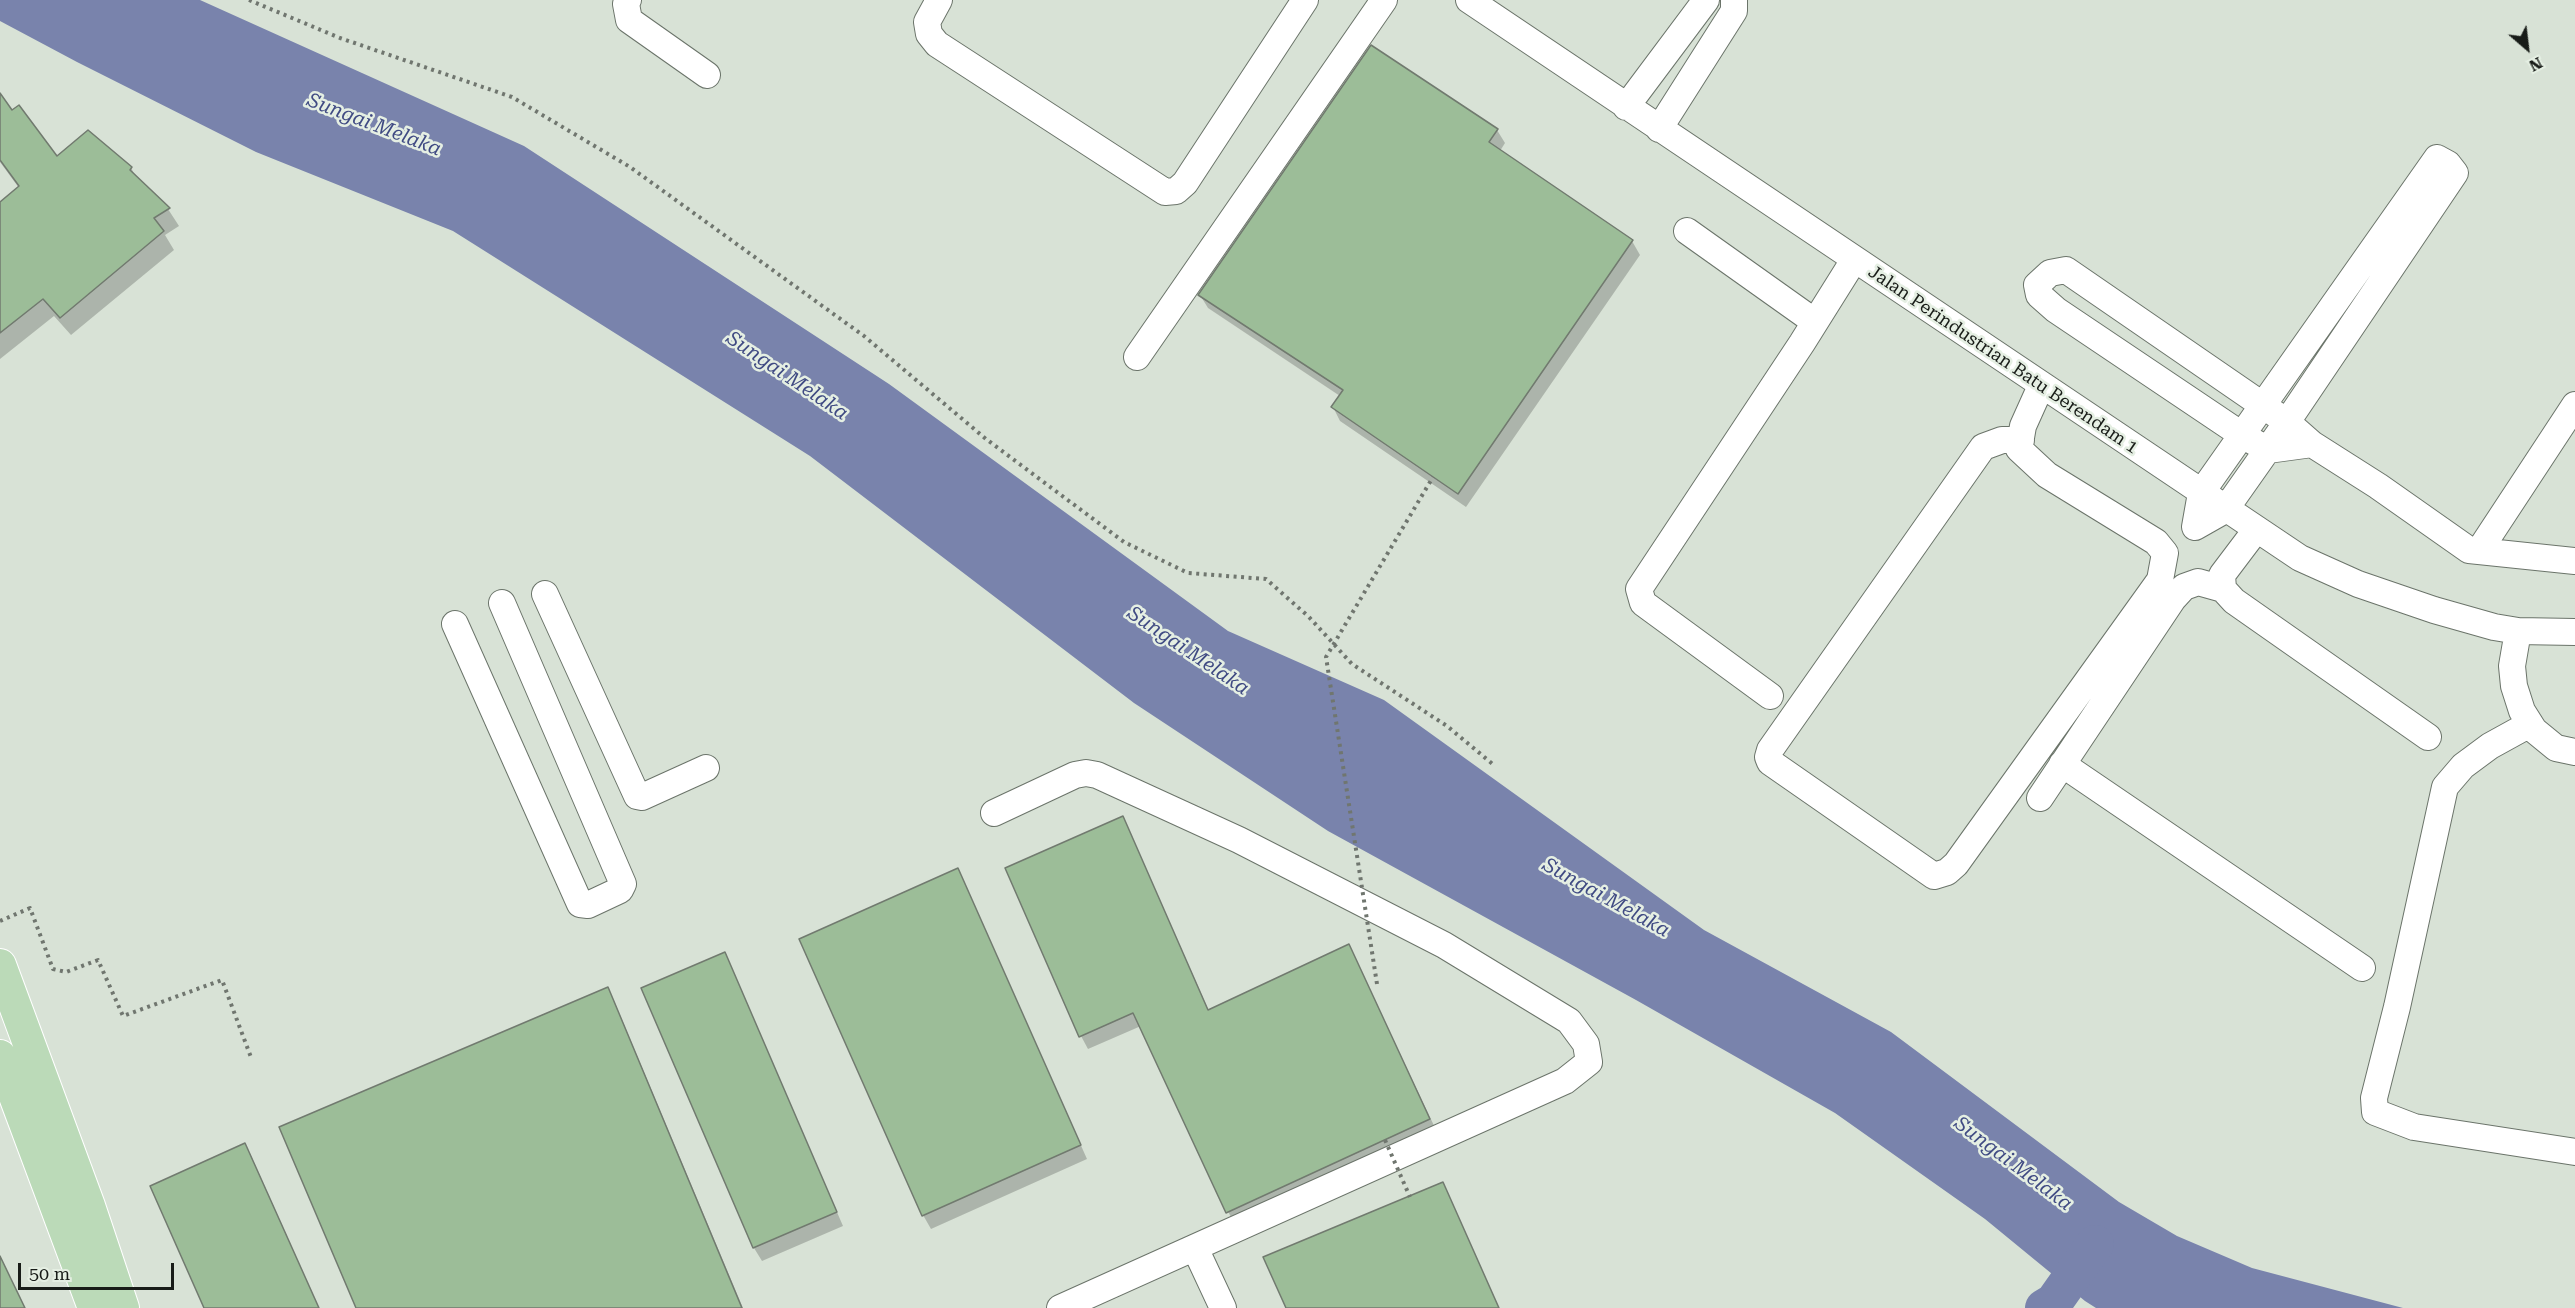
<!DOCTYPE html>
<html>
<head>
<meta charset="utf-8">
<style>
  body { margin:0 }
  #map { position:relative; width:2575px; height:1308px; overflow:hidden; background:#d8e2d6; font-family:"Roboto Serif",serif }
  canvas { display:block }
  .north { position:absolute; left:2497px; top:18px; width:60px; height:60px; -webkit-text-stroke:4px #e5efe3; paint-order:stroke; rotate:152deg; font-size:16px; font-weight:700; line-height:24px; text-align:center; color:#181c18 }
  .north::after { content:''; display:block; margin:auto; width:21px; height:27px; background:#181c18; clip-path:polygon(50% 0,100% 100%,50% 72%,0 100%) }
  .scale { position:absolute; left:18px; top:1263px; width:156px; height:27px; box-sizing:border-box; border:3px solid #181c18; border-top:0; padding-left:8px; font-size:18px; line-height:21px; white-space:nowrap; color:#181c18; -webkit-text-stroke:4px #e5efe3; paint-order:stroke }
</style>
</head>
<body>
<div id="map">
<canvas width="2575" height="1308"></canvas>
<div class="north">N</div>
<div class="scale">50 m</div>
</div>
<script>
const ctx = document.querySelector('canvas').getContext('2d');
ctx.lineJoin = 'round';
function fillPath(path, color) { ctx.fillStyle = color; ctx.fill(path, 'evenodd'); }
const toPath = rows => new Path2D(rows.map(r => 'M' + r).join(''));
function strokePath(path, color, width, dash) { ctx.strokeStyle = color; ctx.lineWidth = width; ctx.lineCap = dash ? 'butt' : 'round'; ctx.setLineDash(dash || []); ctx.stroke(path); }
function label(font, color, halo, rows, align = 'center') {
  ctx.font = font + ' "Roboto Serif",serif'; ctx.lineWidth = 5; ctx.setLineDash([]); ctx.textBaseline = 'middle'; ctx.strokeStyle = halo; ctx.fillStyle = color; for (const [text, x, y, turn = 0] of rows) {
    ctx.save(); ctx.translate(x, y); ctx.rotate((+turn || 0) * Math.PI / 180); ctx.textAlign = isNaN(turn) ? turn : align; if (halo) ctx.strokeText(text, 0, 0); ctx.fillText(text, 0, 0); ctx.restore();
  }
}
fillPath(toPath([
  [0,0,200,0,524,146,889,384,1228,631,1384,700,1704,930,1891,1032,2119,1202,2177,1236,2252,1268,2403,1308,2096,1308,2085,1301,1985,1219,1835,1113,1636,1000,1328,831,1134,703,810,456,453,231,256,152,77,62,0,21]
]), '#7983ac');
fillPath(toPath([
  [0,95,12,113,56,158,131,168,138,180,168,209,179,226,165,235,174,250,71,335,54,316,0,359,0,204,19,188,0,162],
  [1497,130,1505,143,1500,151,1632,241,1640,255,1466,507,1340,421,1333,407,1340,396,1208,308,1200,295],
  [1123,818,1209,1011,1349,946,1437,1132,1235,1226,1141,1026,1088,1049,1081,1036],
  [958,870,1087,1159,931,1229,923,1215],
  [725,954,843,1226,762,1261,754,1248],
  [607,989,615,1003,743,1308,358,1308],
  [245,1145,252,1158,319,1308,206,1308],
  [1442,1184,1499,1308,1288,1308]
]), '#0003');
strokePath(toPath([
  [2044,1308,2054,1302,2095,1244]
]), '#7983ac', 38);
const building = toPath([
  [1371,45,1498,129,1489,142,1633,240,1458,494,1331,407,1343,390,1198,295,1371,45],
  [0,93,12,110,19,105,57,156,88,130,132,167,130,170,170,208,154,218,164,231,60,318,43,299,0,333,0,202,19,186,0,160,0,93],
  [1123,816,1208,1010,1349,944,1430,1119,1226,1213,1133,1013,1079,1037,1005,868,1123,816],
  [958,868,1081,1145,922,1216,799,939,958,868],
  [725,952,837,1212,753,1248,641,988,725,952],
  [608,987,742,1308,356,1308,279,1127,608,987],
  [245,1143,319,1308,204,1308,150,1186,245,1143],
  [1443,1182,1499,1308,1286,1308,1263,1257,1443,1182],
  [0,1256,25,1308,0,1308,0,1256]
]);
fillPath(building, '#9cbd98');
strokePath(building, '#717a6f', 1.5);
const minor = toPath([
  [628,0,626,4,629,20,707,75],
  [939,0,927,22,929,34,937,44,1165,192,1176,191,1185,183,1305,0],
  [1469,0,2300,558,2358,584,2434,610,2494,627,2518,631,2575,632],
  [1626,107,1706,0],
  [1659,129,1734,11,1734,0],
  [2437,158,2448,164,2455,173,2287,422,2225,510,2195,527,2201,493,2437,158],
  [1687,231,1815,322],
  [1137,357,1384,0],
  [2021,440,2002,440,1983,447,1770,750,1768,757,1770,762,1934,876,1947,872,1956,864,2160,580,2165,553,2156,542,2047,475,2019,449,2023,426,2041,386],
  [2312,444,2268,450,2242,435,2056,310,2039,295,2037,285,2050,273,2066,270,2287,422,2312,444,2378,486,2469,550,2575,561],
  [2256,530,2222,575,2223,589,2234,601,2428,737],
  [2479,551,2575,405],
  [545,594,637,796,642,797,706,768],
  [455,624,580,904,588,905,620,890,623,884,502,603],
  [2518,631,2512,666,2514,686,2522,711,2534,730,2556,748,2575,752],
  [1770,696,1643,603,1639,589,1802,343,1854,260],
  [2530,724,2490,746,2463,766,2445,787,2397,1007,2374,1098,2375,1112,2414,1127,2575,1152],
  [2062,764,2362,968],
  [2040,798,2173,599,2184,587,2198,582,2223,589],
  [994,813,1075,775,1086,773,1097,775,1239,840,1444,945,1569,1021,1586,1044,1589,1062,1565,1081,1060,1308],
  [1195,1248,1223,1308]
]);
const major = toPath([
  [0,965,89,1206,123,1308],
  [0,1056,94,1308]
]);
strokePath(minor, '#6b746a', 28);
strokePath(major, '#fff', 34);
strokePath(toPath([
  [249,0,340,38,512,97,630,167,864,336,986,439,1124,542,1188,573,1266,579,1309,617,1352,664,1447,726,1495,766],
  [0,921,30,908,53,969,66,972,98,960,123,1016,222,980,252,1060]
]), '#70766f', 4, [3, 4.5]);
strokePath(minor, '#fff', 26);
strokePath(major, '#bbdab8', 32);
strokePath(toPath([
  [1377,984,1326,657,1433,477],
  [1385,1140,1410,1197]
]), '#70766f', 4, [3, 4.5]);
label('18px', '#181c18', '#e5efe3', [
  ["Jalan Perindustrian Batu Berendam 1",2003,360,34]
]);
label('italic 20px', '#404b83', '#e5efe3', [
  ["Sungai Melaka",374,125,21],
  ["Sungai Melaka",787,376,34],
  ["Sungai Melaka",1188,651,34],
  ["Sungai Melaka",1606,898,29],
  ["Sungai Melaka",2013,1164,37]
]);
</script>
</body>
</html>
